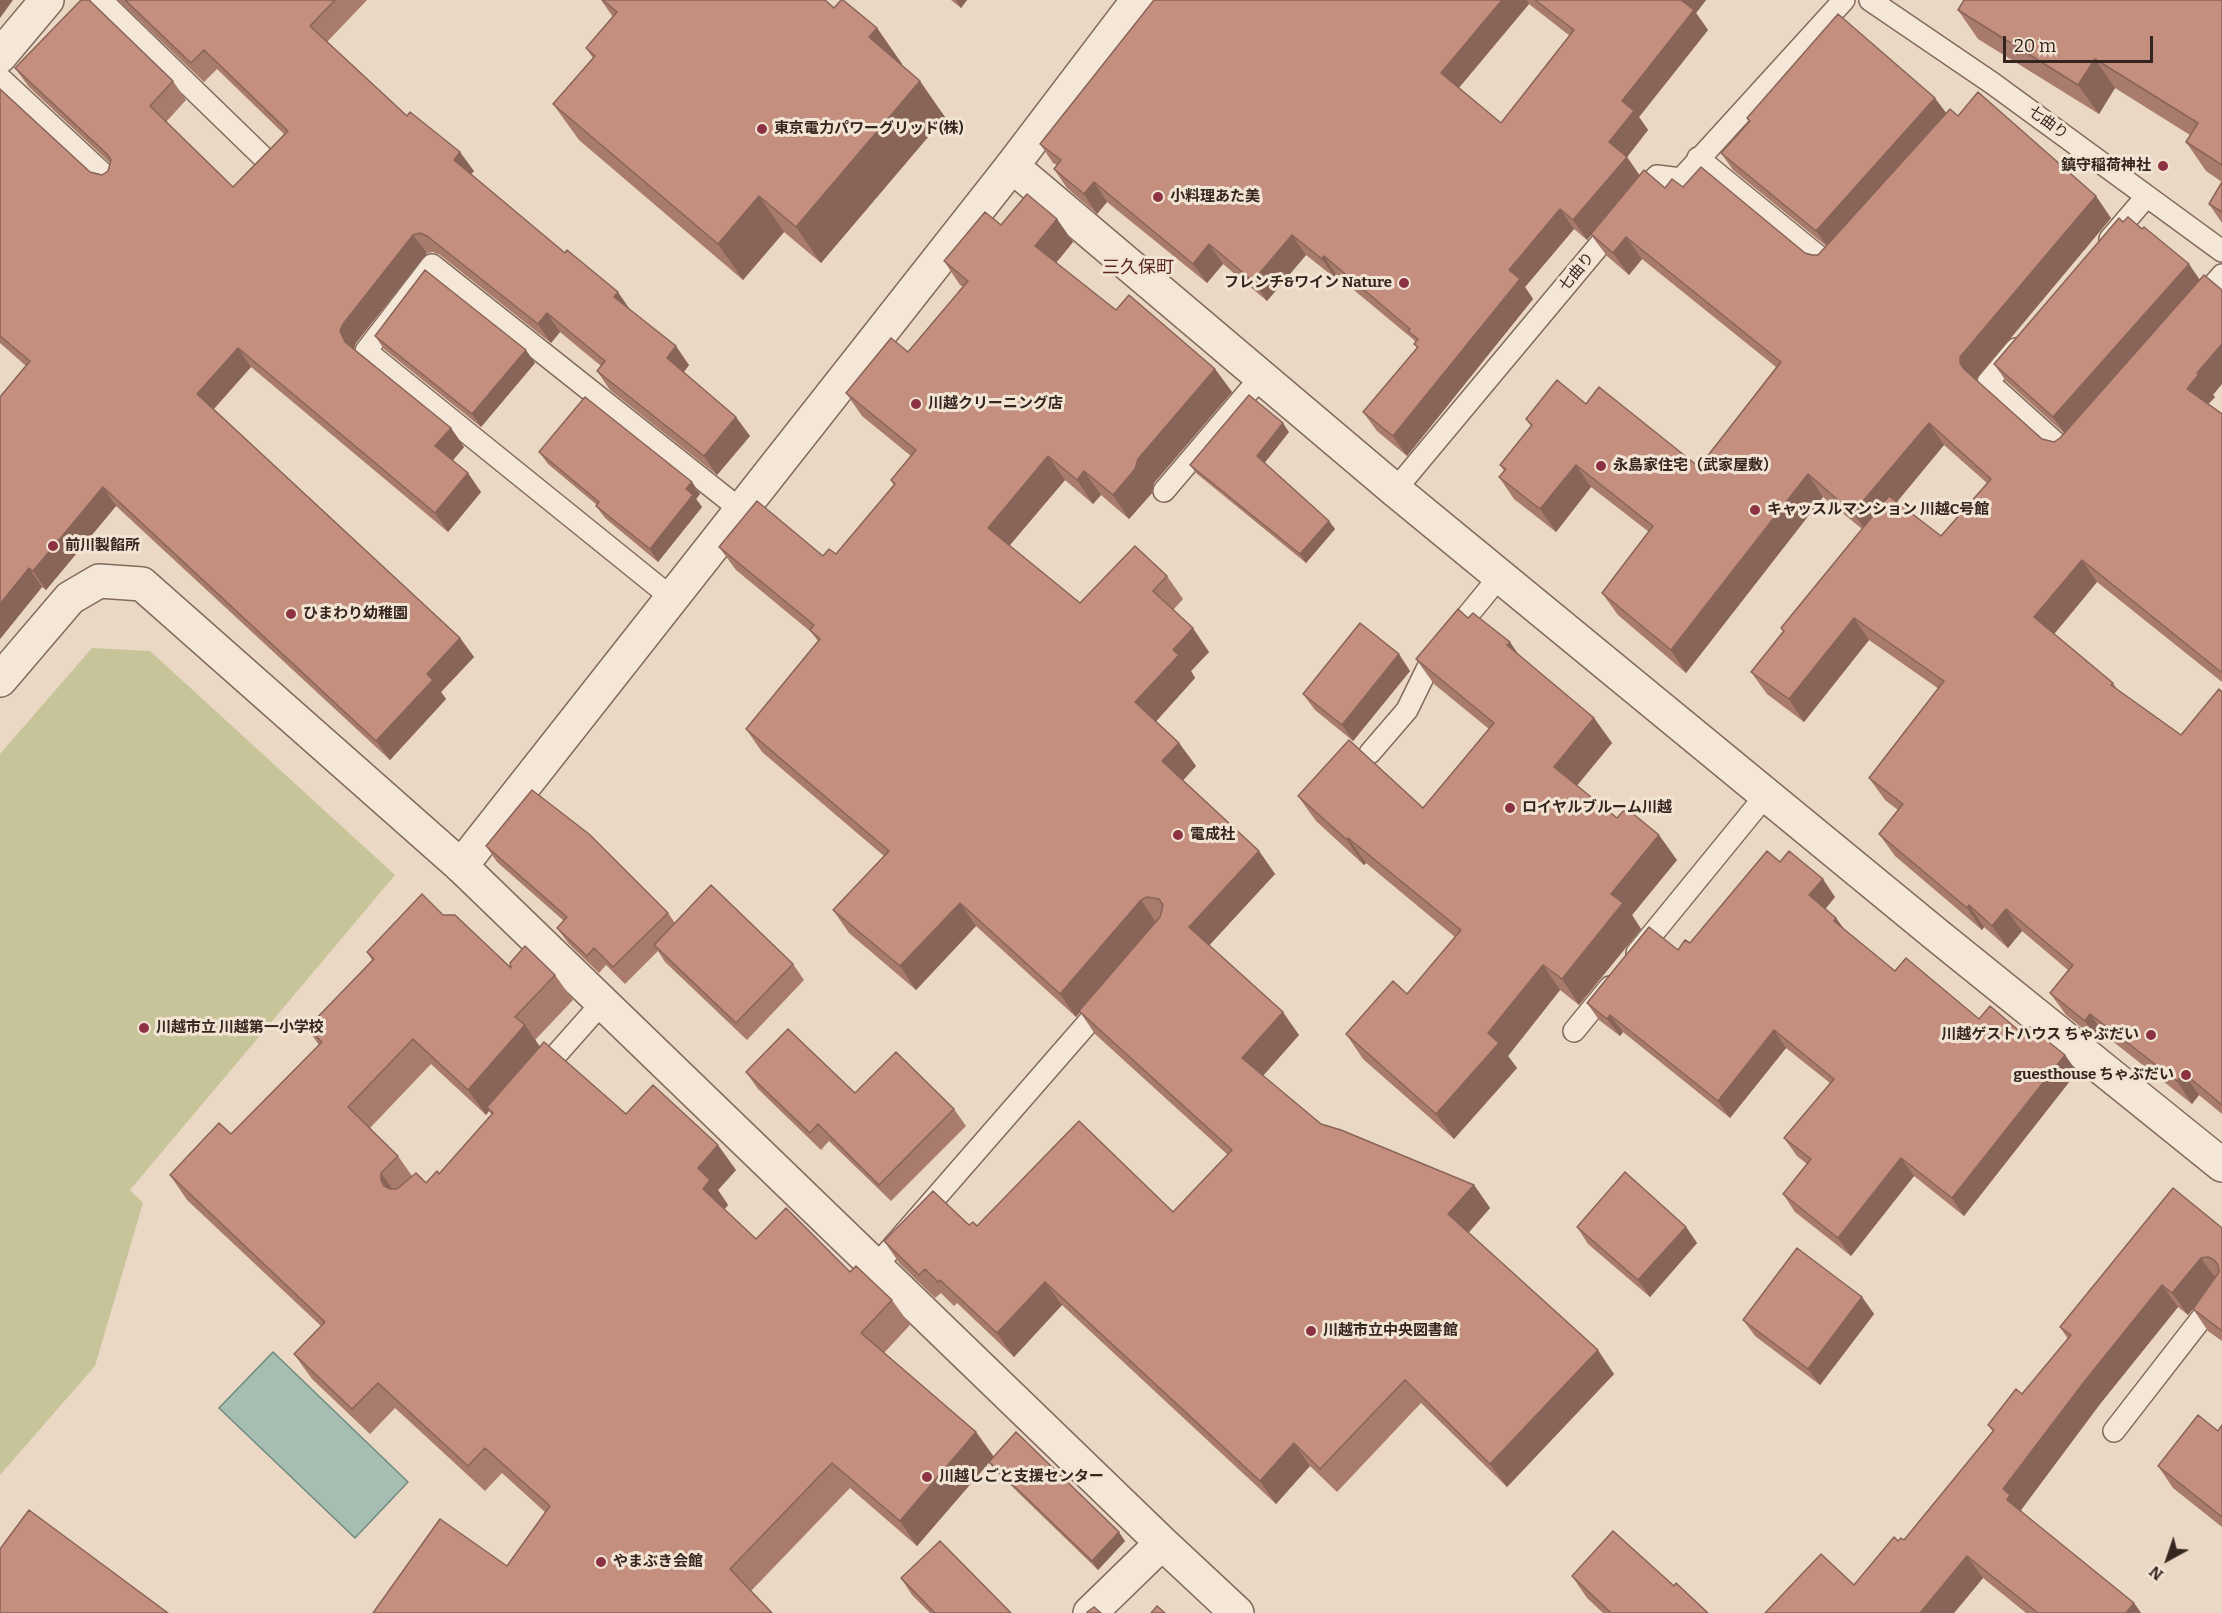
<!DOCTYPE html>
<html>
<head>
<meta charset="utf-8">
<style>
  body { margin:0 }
  #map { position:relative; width:2222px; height:1613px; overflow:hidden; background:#ead8c4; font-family:Bitter,serif }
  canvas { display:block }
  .north { position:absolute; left:2138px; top:1529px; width:60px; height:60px; -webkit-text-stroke:4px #f2e4d3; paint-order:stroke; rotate:220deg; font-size:16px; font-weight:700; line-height:24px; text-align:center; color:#34261f }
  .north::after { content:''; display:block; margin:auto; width:21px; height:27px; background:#34261f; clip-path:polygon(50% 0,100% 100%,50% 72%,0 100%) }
  .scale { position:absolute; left:2003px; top:36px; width:150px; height:27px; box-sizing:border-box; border:3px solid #34261f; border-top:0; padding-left:8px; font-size:18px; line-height:21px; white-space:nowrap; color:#34261f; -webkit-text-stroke:4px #f2e4d3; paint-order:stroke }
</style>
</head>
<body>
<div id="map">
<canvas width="2222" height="1613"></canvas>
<div class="north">N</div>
<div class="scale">20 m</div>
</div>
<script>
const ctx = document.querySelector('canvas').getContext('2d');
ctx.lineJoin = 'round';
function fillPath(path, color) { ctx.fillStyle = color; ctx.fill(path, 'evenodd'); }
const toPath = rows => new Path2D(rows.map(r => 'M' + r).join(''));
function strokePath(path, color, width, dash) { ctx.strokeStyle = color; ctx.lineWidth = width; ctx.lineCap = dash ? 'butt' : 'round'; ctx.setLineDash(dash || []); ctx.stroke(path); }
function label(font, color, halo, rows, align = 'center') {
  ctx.font = font + ' Bitter,"Noto Sans JP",serif'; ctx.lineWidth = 6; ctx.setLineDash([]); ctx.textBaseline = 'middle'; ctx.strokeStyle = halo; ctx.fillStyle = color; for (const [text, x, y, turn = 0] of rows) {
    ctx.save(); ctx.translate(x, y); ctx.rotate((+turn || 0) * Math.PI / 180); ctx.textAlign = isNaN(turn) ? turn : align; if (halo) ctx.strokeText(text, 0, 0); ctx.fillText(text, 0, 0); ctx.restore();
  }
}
fillPath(toPath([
  [92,648,150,651,395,875,130,1190,143,1203,95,1366,0,1475,0,754]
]), '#c7c499');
const water = toPath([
  [273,1352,408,1482,355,1538,219,1408,273,1352]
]);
fillPath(water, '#a6bdb2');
strokePath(water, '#6e8a7e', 1.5);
const service = toPath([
  [101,0,265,159],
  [1870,0,1992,83,2222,251],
  [0,78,112,182],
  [1698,158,1829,265,1838,255],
  [2110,239,2146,197],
  [2197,304,2222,275],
  [2016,349,1988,382,2066,452,2074,442],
  [1395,490,1657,176,1681,179,1844,0],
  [1164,491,1261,377],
  [672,598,366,351,432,265,741,510],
  [1370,753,1407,710,1432,659,1500,576],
  [1637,953,1766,795],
  [1574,1031,1610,987],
  [539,1074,602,1003],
  [876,1266,1106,1002],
  [2114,1431,2222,1292]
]);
const minor = toPath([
  [0,56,47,0],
  [1012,166,1395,490,1938,936,2222,1165],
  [0,680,70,598,99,581,142,584,461,866,1162,1543,1237,1613],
  [1090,1613,1162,1543]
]);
const tertiary = toPath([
  [461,866,1012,166,1138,0]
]);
strokePath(service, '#836a5c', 24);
strokePath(minor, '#836a5c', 36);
strokePath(tertiary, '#836a5c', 36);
strokePath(service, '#f5e7d7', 21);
strokePath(minor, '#f5e7d7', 33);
strokePath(tertiary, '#f5e7d7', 33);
fillPath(toPath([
  [118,0,367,0,327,42,407,116,474,171,471,174,630,310,689,365,684,372,750,436,717,475,610,390,597,371,601,366,560,332,551,343,440,255,433,252,427,253,356,343,354,349,451,428,464,447,453,460,481,492,448,532,251,367,214,409,460,638,474,657,441,692,446,699,390,760,116,506,46,590,42,587,0,639,26,366,0,343,0,89,90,172,102,175,108,171,110,163,29,87,15,68,173,81,186,100,166,122,233,187,284,134,217,69,204,82],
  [601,0,825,0,834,8,877,28,902,64,901,65,945,117,821,263,784,232,743,280,579,140,553,104,593,58,586,48,613,17],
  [951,0,967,0,961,8],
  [1154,0,1706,0,1696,13,1708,30,1639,117,1648,130,1627,157,1640,176,1665,188,1683,187,1805,253,1812,255,1818,255,1826,246,1733,170,1721,153,1749,122,1747,118,1946,114,1958,116,2111,218,1976,380,2042,439,2054,442,2060,438,2064,433,2006,381,1994,364,2213,395,2215,397,2208,404,2222,414,2222,682,2097,582,2054,634,2113,683,2117,689,2181,735,2222,692,2222,1114,2199,1095,2192,1104,2106,1036,2101,1043,2066,1015,2050,993,2068,970,2022,931,2008,948,1984,927,1982,930,1895,856,1879,834,1898,810,1885,800,1869,778,1939,689,1869,640,1804,722,1767,694,1751,672,1783,631,1781,628,1862,529,1823,497,1686,673,1618,615,1602,593,1649,532,1591,487,1556,532,1514,499,1499,477,1504,471,1500,465,1531,426,1526,419,1586,404,1699,467,1776,367,1642,259,1629,275,1607,256,1591,235,1587,240,1574,229,1525,287,1533,299,1407,456,1377,431,1363,412,1417,348,1414,344,1416,342,1414,340,1337,276,1335,278,1306,255,1267,301,1223,264,1207,283,1107,202,1097,214,1067,188,1054,169,1057,165,1053,163,1040,144],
  [1529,4,1570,36,1501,123,1459,88],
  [1944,445,1987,483,1941,536,1897,502],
  [2222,0,2222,182,2206,171,2186,142,2190,135,2115,88,2099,114,1978,39,1958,10],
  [2222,182,2222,223,2209,204],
  [1057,219,1073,242,1056,263,1116,310,1215,369,1232,392,1154,483,1152,493,1129,519,1101,495,1093,504,1065,480,1009,546,1080,603,1167,576,1183,599,1173,610,1209,652,1191,671,1195,678,1156,721,1179,743,1196,766,1183,780,1259,851,1275,874,1209,945,1299,1035,1263,1076,1321,1124,1474,1185,1490,1208,1468,1233,1614,1374,1507,1487,1421,1403,1337,1492,1310,1466,1276,1504,1062,1305,1014,1357,957,1303,954,1306,941,1293,935,1298,900,1264,884,1241,969,1225,977,1226,1173,1212,1228,1155,1095,1034,1080,1012,1076,1017,976,926,916,990,849,933,833,910,884,856,762,752,746,729,818,641,811,632,736,570,719,547,823,556,836,554,894,485,891,480,911,456,862,416,846,393,908,352,963,287,960,285,944,261,1001,225],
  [375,336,535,363,481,427,384,349],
  [1289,432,1264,463,1335,529,1306,563,1196,473,1190,465],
  [539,452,692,482,700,494,696,499,702,507,658,562,605,518,596,506,597,505,548,464],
  [1468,618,1519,655,1594,718,1612,743,1577,786,1617,818,1677,860,1632,915,1641,929,1579,1005,1560,990,1508,1056,1517,1068,1454,1139,1363,1059,1346,1034,1407,994,1455,937,1366,863,1364,865,1316,821,1298,796,1423,808,1489,729,1434,684,1416,659],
  [1410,671,1353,741,1315,710,1303,694],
  [486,846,668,913,675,923,793,964,804,980,747,1040,665,962,658,951,625,984,606,965,599,973,569,944,557,928,564,921,497,862],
  [1780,862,1835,897,1825,909,1836,918,1844,929,1895,971,1979,1019,2024,1035,2065,1055,2077,1072,1964,1216,1914,1176,1851,1256,1795,1212,1783,1194,1807,1164,1797,1156,1784,1138,1830,1083,1786,1048,1730,1118,1623,1032,1620,1036,1599,1020,1587,1003,1690,943],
  [443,915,511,968,555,975,573,1000,535,1040,540,1047,626,1114,736,1170,718,1190,728,1205,724,1209,756,1239,850,1272,892,1300,910,1325,884,1353,976,1432,994,1457,1125,1541,1098,1570,995,1470,989,1462,917,1546,850,1488,751,1591,507,1566,545,1512,502,1473,485,1491,395,1408,370,1434,312,1379,294,1354,321,1326,187,1200,170,1175,231,1134,319,1045,307,1028,372,960,367,952],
  [431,1064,486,1115,489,1111,492,1115,439,1174,426,1183,412,1176,398,1156,370,1128],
  [746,1072,855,1093,954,1109,966,1126,891,1201,829,1141,821,1150,758,1089],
  [1577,1227,1686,1227,1697,1243,1650,1297,1588,1244],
  [2222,1228,2222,1341,2208,1331,2193,1309,2188,1315,2178,1307,2100,1404,2021,1510,2023,1514,2134,1603,2141,1613,2026,1613,1983,1578,1954,1613,1765,1613,1854,1585,1898,1541,1904,1540,1993,1432,1988,1425,2022,1394,2068,1339,2060,1327],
  [1862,1297,1874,1314,1820,1385,1755,1336,1743,1320],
  [2222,1425,2222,1527,2173,1488,2158,1466,2218,1431],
  [1572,1576,1674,1586,1708,1613,1603,1613,1587,1598],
  [901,1578,1011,1613,930,1613,912,1595]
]), '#a97b6c');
fillPath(toPath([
  [0,0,13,0,0,18],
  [956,0,967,0,961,8],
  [1502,0,1527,0,1529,4,1455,92,1441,73],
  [1680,0,1706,0,1696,13,1708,30,1639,117,1648,130,1627,157,1640,176,1587,240,1573,220,1609,142,1622,101],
  [877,28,902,64,894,73,869,37],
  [2095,59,2115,88,2099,114,2078,85],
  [920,81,945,117,821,263,796,227],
  [1935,98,1947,114,1828,247,1816,231],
  [460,152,474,171,467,179,454,160],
  [1094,182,1107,202,1097,214,1084,194],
  [759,196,784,232,743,280,718,244],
  [2096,196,2111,218,1976,379,1976,385,1960,363,1960,357],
  [1560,209,1574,229,1525,287,1533,299,1407,456,1393,436,1509,270],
  [1057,219,1073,242,1051,269,1035,246],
  [413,235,427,253,356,343,353,350,345,342,340,331,343,324],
  [1292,235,1306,255,1267,301,1253,281],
  [1626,237,1642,259,1629,275,1613,253],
  [1209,244,1223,264,1207,283,1193,264],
  [1324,256,1337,276,1335,278,1322,259],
  [2189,264,2200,280,2065,434,2053,417],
  [618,292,631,311,614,297],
  [547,313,560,332,551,343,538,324],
  [2222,344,2222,384,2213,395,2215,397,2202,411,2187,389,2197,373],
  [676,346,689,365,680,377,667,358],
  [238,348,251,367,210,413,197,394],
  [526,350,535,363,481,427,472,414],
  [1215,369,1232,392,1154,483,1152,493,1129,519,1113,495,1138,459],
  [736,417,750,436,717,475,704,456],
  [1283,423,1289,432,1263,465,1257,456],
  [1929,423,1944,445,1869,535,1853,513],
  [451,428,464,447,449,465,435,446],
  [1048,456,1065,480,1004,552,988,528],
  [1576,465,1591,487,1556,532,1540,509],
  [1084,471,1101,495,1093,504,1077,480],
  [468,473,481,492,448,532,435,513],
  [1808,474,1823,497,1686,673,1671,650],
  [692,482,700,494,696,499,702,507,658,562,650,549,686,489],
  [103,487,116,506,46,590,33,571],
  [1329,521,1335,529,1306,563,1300,554],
  [2082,560,2097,582,2050,639,2034,617],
  [29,568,42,587,0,639,0,604],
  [1854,618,1869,640,1804,722,1789,699],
  [1193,628,1209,652,1191,671,1195,678,1152,726,1135,702,1173,650],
  [460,638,474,657,441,692,446,699,390,760,376,741,427,674],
  [1510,642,1527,667,1507,645],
  [1399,654,1410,671,1353,741,1342,725],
  [1594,718,1612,743,1571,792,1554,767],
  [1179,743,1196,766,1179,785,1162,761],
  [1659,835,1677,860,1632,915,1641,929,1579,1005,1562,979,1611,894],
  [1348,838,1366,863,1364,865,1347,840],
  [1259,851,1275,874,1205,950,1189,927],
  [1823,879,1835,897,1822,913,1809,895],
  [1141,900,1157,924,1076,1017,1060,994],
  [960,903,976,926,916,990,900,966],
  [1969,905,1984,927,1982,930,1967,908],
  [2006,909,2022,931,2008,948,1992,926],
  [1836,918,1849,936,1834,921],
  [1543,965,1560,990,1508,1056,1517,1068,1454,1139,1436,1114,1488,1033],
  [1283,1012,1299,1035,1258,1081,1242,1058],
  [2090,1014,2106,1036,2101,1043,2085,1021],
  [1610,1015,1623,1032,1620,1036,1607,1019],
  [525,1025,543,1051,487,1107,489,1111,486,1115,468,1090],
  [1774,1030,1786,1048,1730,1118,1718,1101],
  [2065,1055,2077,1072,1964,1216,1952,1198],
  [2184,1073,2199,1095,2192,1104,2177,1081],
  [718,1145,736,1170,718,1190,728,1205,721,1214,703,1189,698,1168],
  [1901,1158,1914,1176,1851,1256,1838,1238],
  [381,1173,399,1198,402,1211,381,1180],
  [1474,1185,1490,1208,1464,1238,1448,1214],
  [1686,1227,1697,1243,1650,1297,1638,1280],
  [2201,1258,2217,1280,2188,1315,2172,1293],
  [1045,1282,1062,1305,1014,1357,997,1333],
  [2162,1285,2178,1307,2100,1404,2021,1510,2026,1517,2007,1500,2003,1489,2084,1382],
  [1862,1297,1874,1314,1820,1385,1808,1369],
  [1598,1350,1614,1374,1507,1487,1490,1464],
  [976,1432,994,1457,917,1546,900,1521],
  [1294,1443,1310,1466,1276,1504,1260,1481],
  [1119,1532,1125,1541,1098,1570,1092,1561],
  [1967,1556,1983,1578,1954,1613,1920,1613],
  [2134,1603,2141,1613,2126,1613]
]), '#896458');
const building = toPath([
  [81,0,89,0,173,81,150,106,233,187,288,131,204,50,191,63,125,0,335,0,310,26,407,116,410,112,460,152,454,160,565,253,567,250,618,292,614,297,676,346,667,358,736,417,704,456,597,371,605,361,547,313,538,324,427,236,420,233,413,235,343,324,340,331,345,342,451,428,435,446,468,473,435,513,238,348,197,394,460,638,427,674,433,680,376,741,103,487,33,571,29,568,0,604,0,397,30,361,0,336,0,89,90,172,102,175,108,171,111,160,107,154,15,68,81,0],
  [603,0,825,0,834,8,841,0,843,0,877,28,869,37,920,81,796,227,759,196,718,244,553,104,595,56,586,48,617,12,603,0],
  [1154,0,1502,0,1441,73,1501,123,1574,30,1535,0,1681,0,1694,10,1622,101,1634,111,1609,142,1627,157,1573,220,1560,209,1509,270,1520,279,1393,436,1363,412,1418,347,1414,344,1418,339,1408,331,1410,329,1324,256,1322,259,1292,235,1253,281,1209,244,1193,264,1094,182,1084,194,1054,169,1061,160,1040,144,1154,0],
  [1964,0,2222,0,2222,165,2186,142,2198,123,2095,59,2078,85,1958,10,1964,0],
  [1838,14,1935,98,1816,231,1721,153,1750,121,1747,118,1838,14],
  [1978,92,2096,196,1960,357,1960,363,1964,369,2042,439,2054,442,2060,438,2204,275,2222,290,2222,344,2197,373,2199,374,2187,389,2222,414,2222,671,2221,672,2082,560,2034,617,2113,683,2111,685,2181,735,2219,689,2222,692,2222,1105,2184,1073,2177,1081,2090,1014,2085,1021,2050,993,2073,965,2006,909,1992,926,1969,905,1967,908,1879,834,1903,804,1869,778,1944,681,1854,618,1789,699,1751,672,1784,631,1781,628,1889,496,1941,536,1991,479,1929,423,1853,513,1808,474,1671,650,1602,593,1653,526,1576,465,1540,509,1499,477,1506,469,1500,465,1532,425,1526,419,1557,380,1586,404,1599,387,1699,467,1781,362,1626,237,1613,253,1591,234,1644,170,1665,188,1672,179,1683,187,1701,167,1805,253,1812,255,1818,255,1950,109,1958,116,1978,92],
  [2222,182,2222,212,2209,204,2222,182],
  [1027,194,1057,219,1035,246,1116,310,1129,295,1215,369,1138,459,1135,469,1113,495,1084,471,1077,480,1048,456,988,528,1080,603,1135,546,1167,576,1153,591,1193,628,1173,650,1179,655,1135,702,1179,743,1162,761,1259,851,1189,927,1283,1012,1242,1058,1321,1124,1341,1130,1474,1185,1448,1214,1598,1350,1490,1464,1405,1380,1320,1469,1294,1443,1260,1481,1045,1282,997,1333,940,1280,938,1282,925,1269,919,1275,884,1241,933,1191,969,1225,973,1222,977,1226,1079,1121,1173,1212,1232,1150,1079,1011,1160,917,1163,905,1159,899,1147,897,1141,900,1060,994,960,903,900,966,833,910,889,851,746,729,820,639,810,630,814,625,719,547,757,501,823,556,829,549,836,554,895,484,891,480,916,450,846,393,891,338,908,352,968,281,944,261,985,212,1001,225,1027,194],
  [2128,217,2142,229,2144,227,2189,264,2053,417,1994,364,2119,218,2123,222,2128,217],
  [425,270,526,350,472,414,375,336,425,270],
  [1249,395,1283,423,1257,456,1329,521,1300,554,1190,465,1249,395],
  [585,397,692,482,686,489,693,495,650,549,596,506,599,502,539,452,585,397],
  [1458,609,1468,618,1473,613,1510,642,1507,645,1594,718,1554,767,1617,818,1626,808,1659,835,1611,894,1623,903,1562,979,1543,965,1488,1033,1499,1043,1436,1114,1346,1034,1393,981,1407,994,1461,930,1348,838,1347,840,1298,796,1349,740,1423,808,1494,723,1416,659,1458,609],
  [1360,623,1399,654,1342,725,1303,694,1360,623],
  [532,790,589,834,668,913,613,967,594,948,587,956,557,928,567,917,486,846,532,790],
  [1767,851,1780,862,1789,851,1823,879,1809,895,1836,918,1834,921,1895,971,1906,958,1979,1019,1990,1006,2024,1035,2030,1027,2065,1055,1952,1198,1901,1158,1838,1238,1783,1194,1811,1159,1784,1138,1834,1079,1774,1030,1718,1101,1610,1015,1607,1019,1587,1003,1649,927,1678,950,1685,940,1690,943,1767,851],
  [711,885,793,964,736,1023,654,945,711,885],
  [422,894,443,915,455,915,511,968,510,963,525,946,555,975,515,1017,525,1025,468,1090,413,1039,348,1107,398,1156,381,1173,381,1180,384,1186,390,1189,397,1189,416,1173,426,1183,437,1171,439,1174,493,1113,487,1107,544,1042,626,1114,653,1085,718,1145,698,1168,710,1180,703,1189,756,1239,786,1208,850,1272,856,1266,892,1300,861,1333,976,1432,900,1521,832,1463,730,1569,772,1613,373,1613,440,1519,507,1566,550,1506,485,1448,468,1466,378,1383,352,1409,294,1354,325,1322,170,1175,219,1123,231,1134,322,1042,307,1028,374,959,367,952,422,894],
  [788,1029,855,1093,896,1052,954,1109,879,1185,818,1124,810,1133,746,1072,788,1029],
  [1625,1172,1686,1227,1638,1280,1577,1227,1625,1172],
  [2173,1188,2222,1228,2222,1331,2193,1309,2219,1272,2218,1265,2214,1260,2208,1257,2201,1258,2172,1293,2162,1285,2084,1382,2003,1489,2010,1495,2007,1500,2134,1603,2126,1613,2038,1613,1967,1556,1920,1613,1765,1613,1821,1554,1854,1585,1894,1537,1898,1541,1901,1538,1904,1540,1994,1430,1988,1425,2016,1389,2022,1394,2071,1335,2060,1327,2173,1188],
  [1797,1248,1862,1297,1808,1369,1743,1320,1797,1248],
  [2198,1415,2218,1431,2222,1425,2222,1517,2158,1466,2198,1415],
  [1016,1432,1119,1532,1092,1561,989,1462,1016,1432],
  [29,1510,168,1613,0,1613,0,1549,29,1510],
  [1613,1531,1674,1586,1676,1583,1708,1613,1611,1613,1572,1576,1613,1531],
  [940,1541,1011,1613,935,1613,901,1578,940,1541],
  [1157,1606,1165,1613,1151,1613,1157,1606],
  [1094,1607,1101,1613,1087,1613,1087,1612,1094,1607]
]);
fillPath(building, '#c48f7e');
strokePath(building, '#896458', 1.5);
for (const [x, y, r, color] of [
  [762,129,6,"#8c3242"],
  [2163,166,6,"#8c3242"],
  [1158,197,6,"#8c3242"],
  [1404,283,6,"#8c3242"],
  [916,404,6,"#8c3242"],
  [1601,466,6,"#8c3242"],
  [1755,510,6,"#8c3242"],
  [53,546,6,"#8c3242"],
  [291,614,6,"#8c3242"],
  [1510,808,6,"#8c3242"],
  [1178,835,6,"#8c3242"],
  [144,1028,6,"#8c3242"],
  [2151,1035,6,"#8c3242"],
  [2186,1075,6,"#8c3242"],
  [1311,1331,6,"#8c3242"],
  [927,1477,6,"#8c3242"],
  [601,1562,6,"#8c3242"]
]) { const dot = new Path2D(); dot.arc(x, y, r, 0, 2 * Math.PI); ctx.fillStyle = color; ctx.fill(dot); strokePath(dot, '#f2e4d3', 2); }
label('15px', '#34261f', '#f2e4d3', [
  ["七曲り",2048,123,36],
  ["七曲り",1577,272,-50]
]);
label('bold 15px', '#34261f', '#f2e4d3', [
  ["東京電力パワーグリッド(株)",774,129],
  ["鎮守稲荷神社",2151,166,"right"],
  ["小料理あた美",1170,197],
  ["フレンチ&ワイン Nature",1392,283,"right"],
  ["川越クリーニング店",928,404],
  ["永島家住宅（武家屋敷）",1613,466],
  ["キャッスルマンション 川越C号館",1767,510],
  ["前川製餡所",65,546],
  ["ひまわり幼稚園",303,614],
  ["ロイヤルブルーム川越",1522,808],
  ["電成社",1190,835],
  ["川越市立 川越第一小学校",156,1028],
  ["川越ゲストハウス ちゃぶだい",2139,1035,"right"],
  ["guesthouse ちゃぶだい",2174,1075,"right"],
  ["川越市立中央図書館",1323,1331],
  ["川越しごと支援センター",939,1477],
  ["やまぶき会館",613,1562]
], 'left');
label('18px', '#5d2523', '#f2e4d3', [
  ["三久保町",1138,268]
]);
</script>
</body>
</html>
